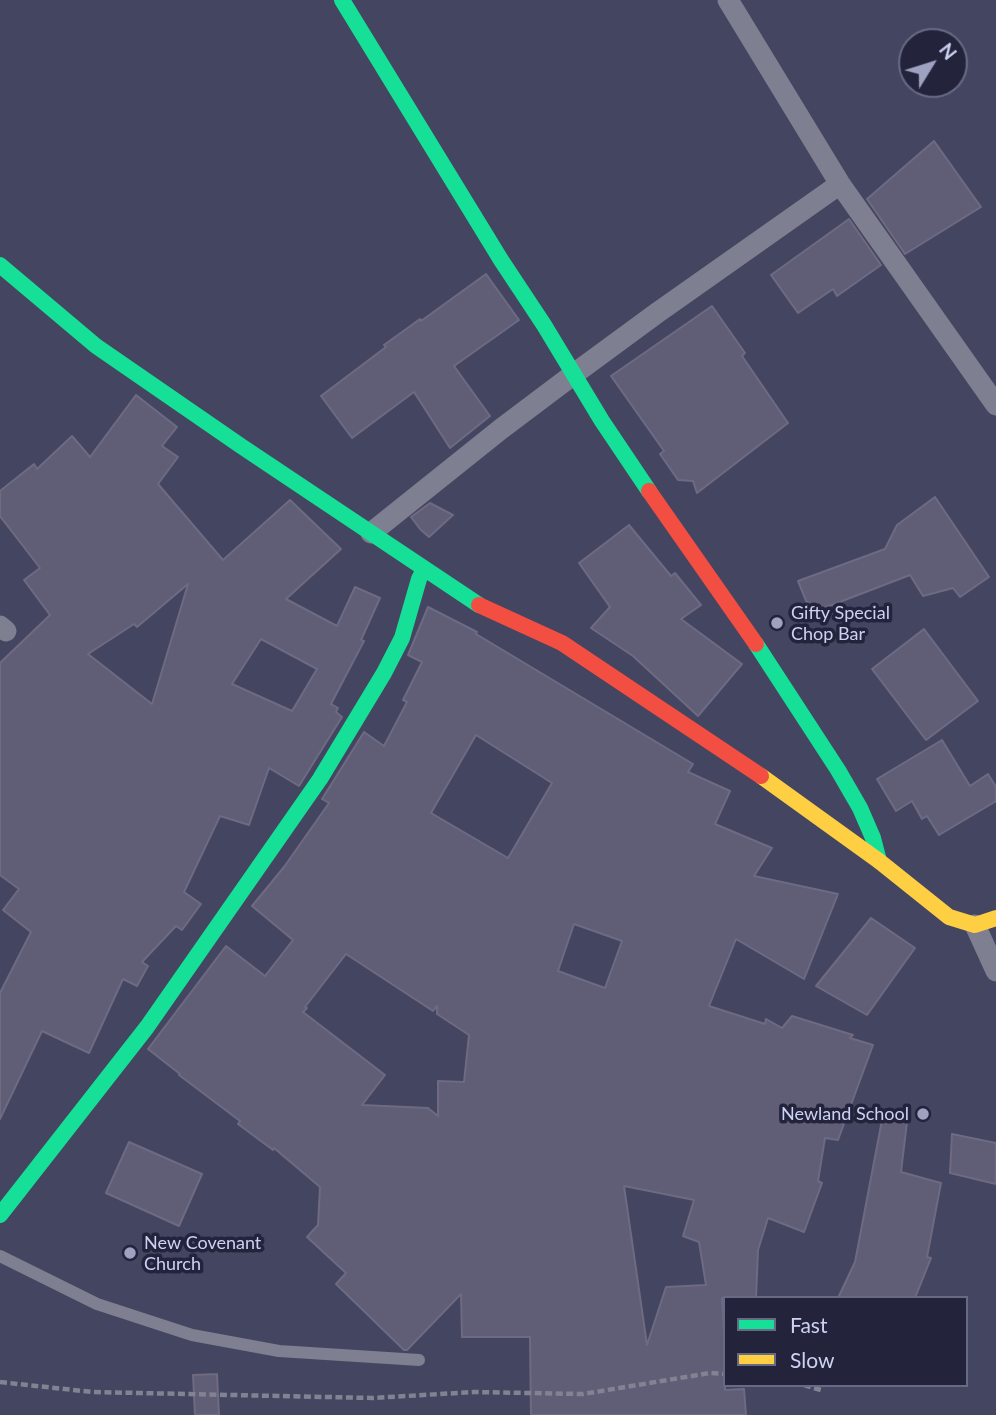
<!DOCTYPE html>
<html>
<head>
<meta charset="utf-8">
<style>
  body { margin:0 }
  #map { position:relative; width:996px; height:1415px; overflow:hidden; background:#444561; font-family:Lato,sans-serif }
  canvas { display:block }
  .legend { position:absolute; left:723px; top:1296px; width:245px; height:91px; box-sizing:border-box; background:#23243c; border:2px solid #676a85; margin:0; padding:9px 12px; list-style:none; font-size:21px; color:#ced2f2 }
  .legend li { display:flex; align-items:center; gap:14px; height:35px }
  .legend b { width:35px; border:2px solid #676a85 }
  .north { position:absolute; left:898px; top:28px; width:70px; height:70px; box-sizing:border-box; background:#23243c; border:2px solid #676a85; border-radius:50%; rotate:52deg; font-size:19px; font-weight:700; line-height:28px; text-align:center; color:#ced2f2 }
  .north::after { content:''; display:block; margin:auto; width:24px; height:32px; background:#9ea1bf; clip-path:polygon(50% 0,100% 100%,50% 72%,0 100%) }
</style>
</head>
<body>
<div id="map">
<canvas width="996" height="1415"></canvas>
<ul class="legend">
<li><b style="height:9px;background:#16e098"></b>Fast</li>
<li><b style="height:9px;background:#ffcf43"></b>Slow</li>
</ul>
<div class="north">N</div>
</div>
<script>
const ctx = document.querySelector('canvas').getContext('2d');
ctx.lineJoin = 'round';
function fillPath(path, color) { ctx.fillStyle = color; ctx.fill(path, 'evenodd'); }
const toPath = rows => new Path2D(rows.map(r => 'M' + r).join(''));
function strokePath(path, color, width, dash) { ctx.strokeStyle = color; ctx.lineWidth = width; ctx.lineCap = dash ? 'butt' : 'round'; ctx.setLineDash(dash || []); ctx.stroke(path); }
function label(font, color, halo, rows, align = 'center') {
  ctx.font = font + ' Lato,sans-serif'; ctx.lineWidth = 7; ctx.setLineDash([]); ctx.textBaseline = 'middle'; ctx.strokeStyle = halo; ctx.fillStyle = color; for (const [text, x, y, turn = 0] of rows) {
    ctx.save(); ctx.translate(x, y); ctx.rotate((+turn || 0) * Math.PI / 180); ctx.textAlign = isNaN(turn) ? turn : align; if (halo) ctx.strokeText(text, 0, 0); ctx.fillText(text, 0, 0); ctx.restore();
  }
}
const building = toPath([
  [934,141,981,207,905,254,867,199,934,141],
  [849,219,881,265,837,296,833,289,798,313,771,275,849,219],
  [486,274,519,320,454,366,490,416,450,448,414,392,352,438,321,396,386,347,384,345,420,319,421,321,486,274],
  [712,306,745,353,742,356,788,423,697,493,693,481,678,480,660,454,664,451,611,376,712,306],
  [136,395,177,427,162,446,178,457,158,484,223,560,290,500,341,549,286,599,337,626,355,587,380,598,361,640,364,641,331,704,338,708,336,712,342,717,299,786,269,768,249,825,220,816,184,892,201,904,182,930,176,926,142,962,148,966,137,986,123,979,89,1053,42,1031,0,1119,0,993,31,932,3,910,19,889,0,875,0,663,50,615,24,580,40,568,0,516,0,491,34,464,37,469,72,436,90,457,136,395],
  [188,584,152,704,88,654,134,624,137,627,188,584],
  [261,639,317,669,292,711,232,684,261,639],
  [935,497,989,577,960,597,953,588,923,596,910,575,811,613,798,581,885,549,897,525,935,497],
  [430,503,453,515,429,537,420,529,411,517,430,503],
  [629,525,671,576,675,573,701,605,681,619,742,664,698,716,633,656,591,628,610,607,579,563,629,525],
  [428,607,477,632,476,634,693,764,688,772,730,791,715,824,772,848,754,876,838,894,804,979,736,939,709,1006,765,1024,766,1019,782,1028,792,1016,853,1035,850,1038,873,1045,838,1140,825,1138,818,1181,822,1183,804,1232,768,1218,758,1250,756,1298,722,1298,725,1350,725,1390,744,1389,746,1415,531,1415,530,1337,462,1337,461,1294,407,1350,404,1350,336,1284,346,1273,307,1237,318,1225,320,1187,274,1148,273,1150,238,1124,240,1121,179,1075,180,1074,148,1049,226,946,265,976,293,940,252,906,284,867,329,803,322,799,364,732,384,746,407,702,403,700,422,662,408,655,428,607],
  [476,735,552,783,508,858,431,813,476,735],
  [574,924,622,941,605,988,558,971,574,924],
  [346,954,433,1011,437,1006,437,1014,469,1035,464,1082,438,1081,438,1116,428,1108,362,1105,385,1075,303,1012,307,1008,305,1007,346,954],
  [624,1186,694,1200,683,1236,699,1242,706,1285,666,1287,647,1345,624,1186],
  [924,629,978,701,926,740,872,669,924,629],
  [942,740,970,786,988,774,996,787,996,801,939,835,927,816,922,819,912,801,896,811,877,779,942,740],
  [871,918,915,948,867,1015,816,986,871,918],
  [882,1120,907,1122,901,1172,941,1183,927,1257,931,1258,915,1298,838,1298,855,1262,882,1120],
  [952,1134,996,1143,996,1184,950,1173,952,1134],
  [129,1142,202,1174,179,1226,106,1193,129,1142],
  [217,1374,219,1415,195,1415,193,1375,217,1374]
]);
fillPath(building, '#605e76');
strokePath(building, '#6d6a82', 2);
strokePath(toPath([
  [0,1382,92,1392,373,1398,474,1392,583,1394,710,1373,725,1374],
  [804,1385,824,1391]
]), '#818292', 4.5, [7, 3.5]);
strokePath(toPath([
  [0,1256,97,1304,192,1335,279,1351,419,1360]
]), '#7e7f90', 12);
strokePath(toPath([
  [728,0,840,184,996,405],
  [371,533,501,429,574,374,657,313,840,184],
  [0,626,6,631],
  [975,925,996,971]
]), '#7e7f90', 21);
strokePath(toPath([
  [342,0,501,260,544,325,602,421,649,491],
  [0,265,96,346,241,446,479,605],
  [756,644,838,770,860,808,873,838,879,861],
  [0,1215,147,1027,320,779,384,673,402,638,419,579,424,569]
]), '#16e098', 16);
strokePath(toPath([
  [761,776,879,861,949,917,975,925,996,918]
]), '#ffcf43', 16);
strokePath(toPath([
  [649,491,756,644],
  [479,605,562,643,761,776]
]), '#f24e42', 16);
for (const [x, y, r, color] of [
  [777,623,7,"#9ea1bf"],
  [923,1114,7,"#9ea1bf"],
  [130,1253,7,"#9ea1bf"]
]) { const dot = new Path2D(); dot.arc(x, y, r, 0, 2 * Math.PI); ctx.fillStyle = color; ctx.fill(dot); strokePath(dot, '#23243c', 2.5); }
label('18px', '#ced2f2', '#23243c', [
  ["Gifty Special",791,613],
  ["Chop Bar",791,634],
  ["Newland School",909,1114,"right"],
  ["New Covenant",144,1243],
  ["Church",144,1264]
], 'left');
</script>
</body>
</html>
